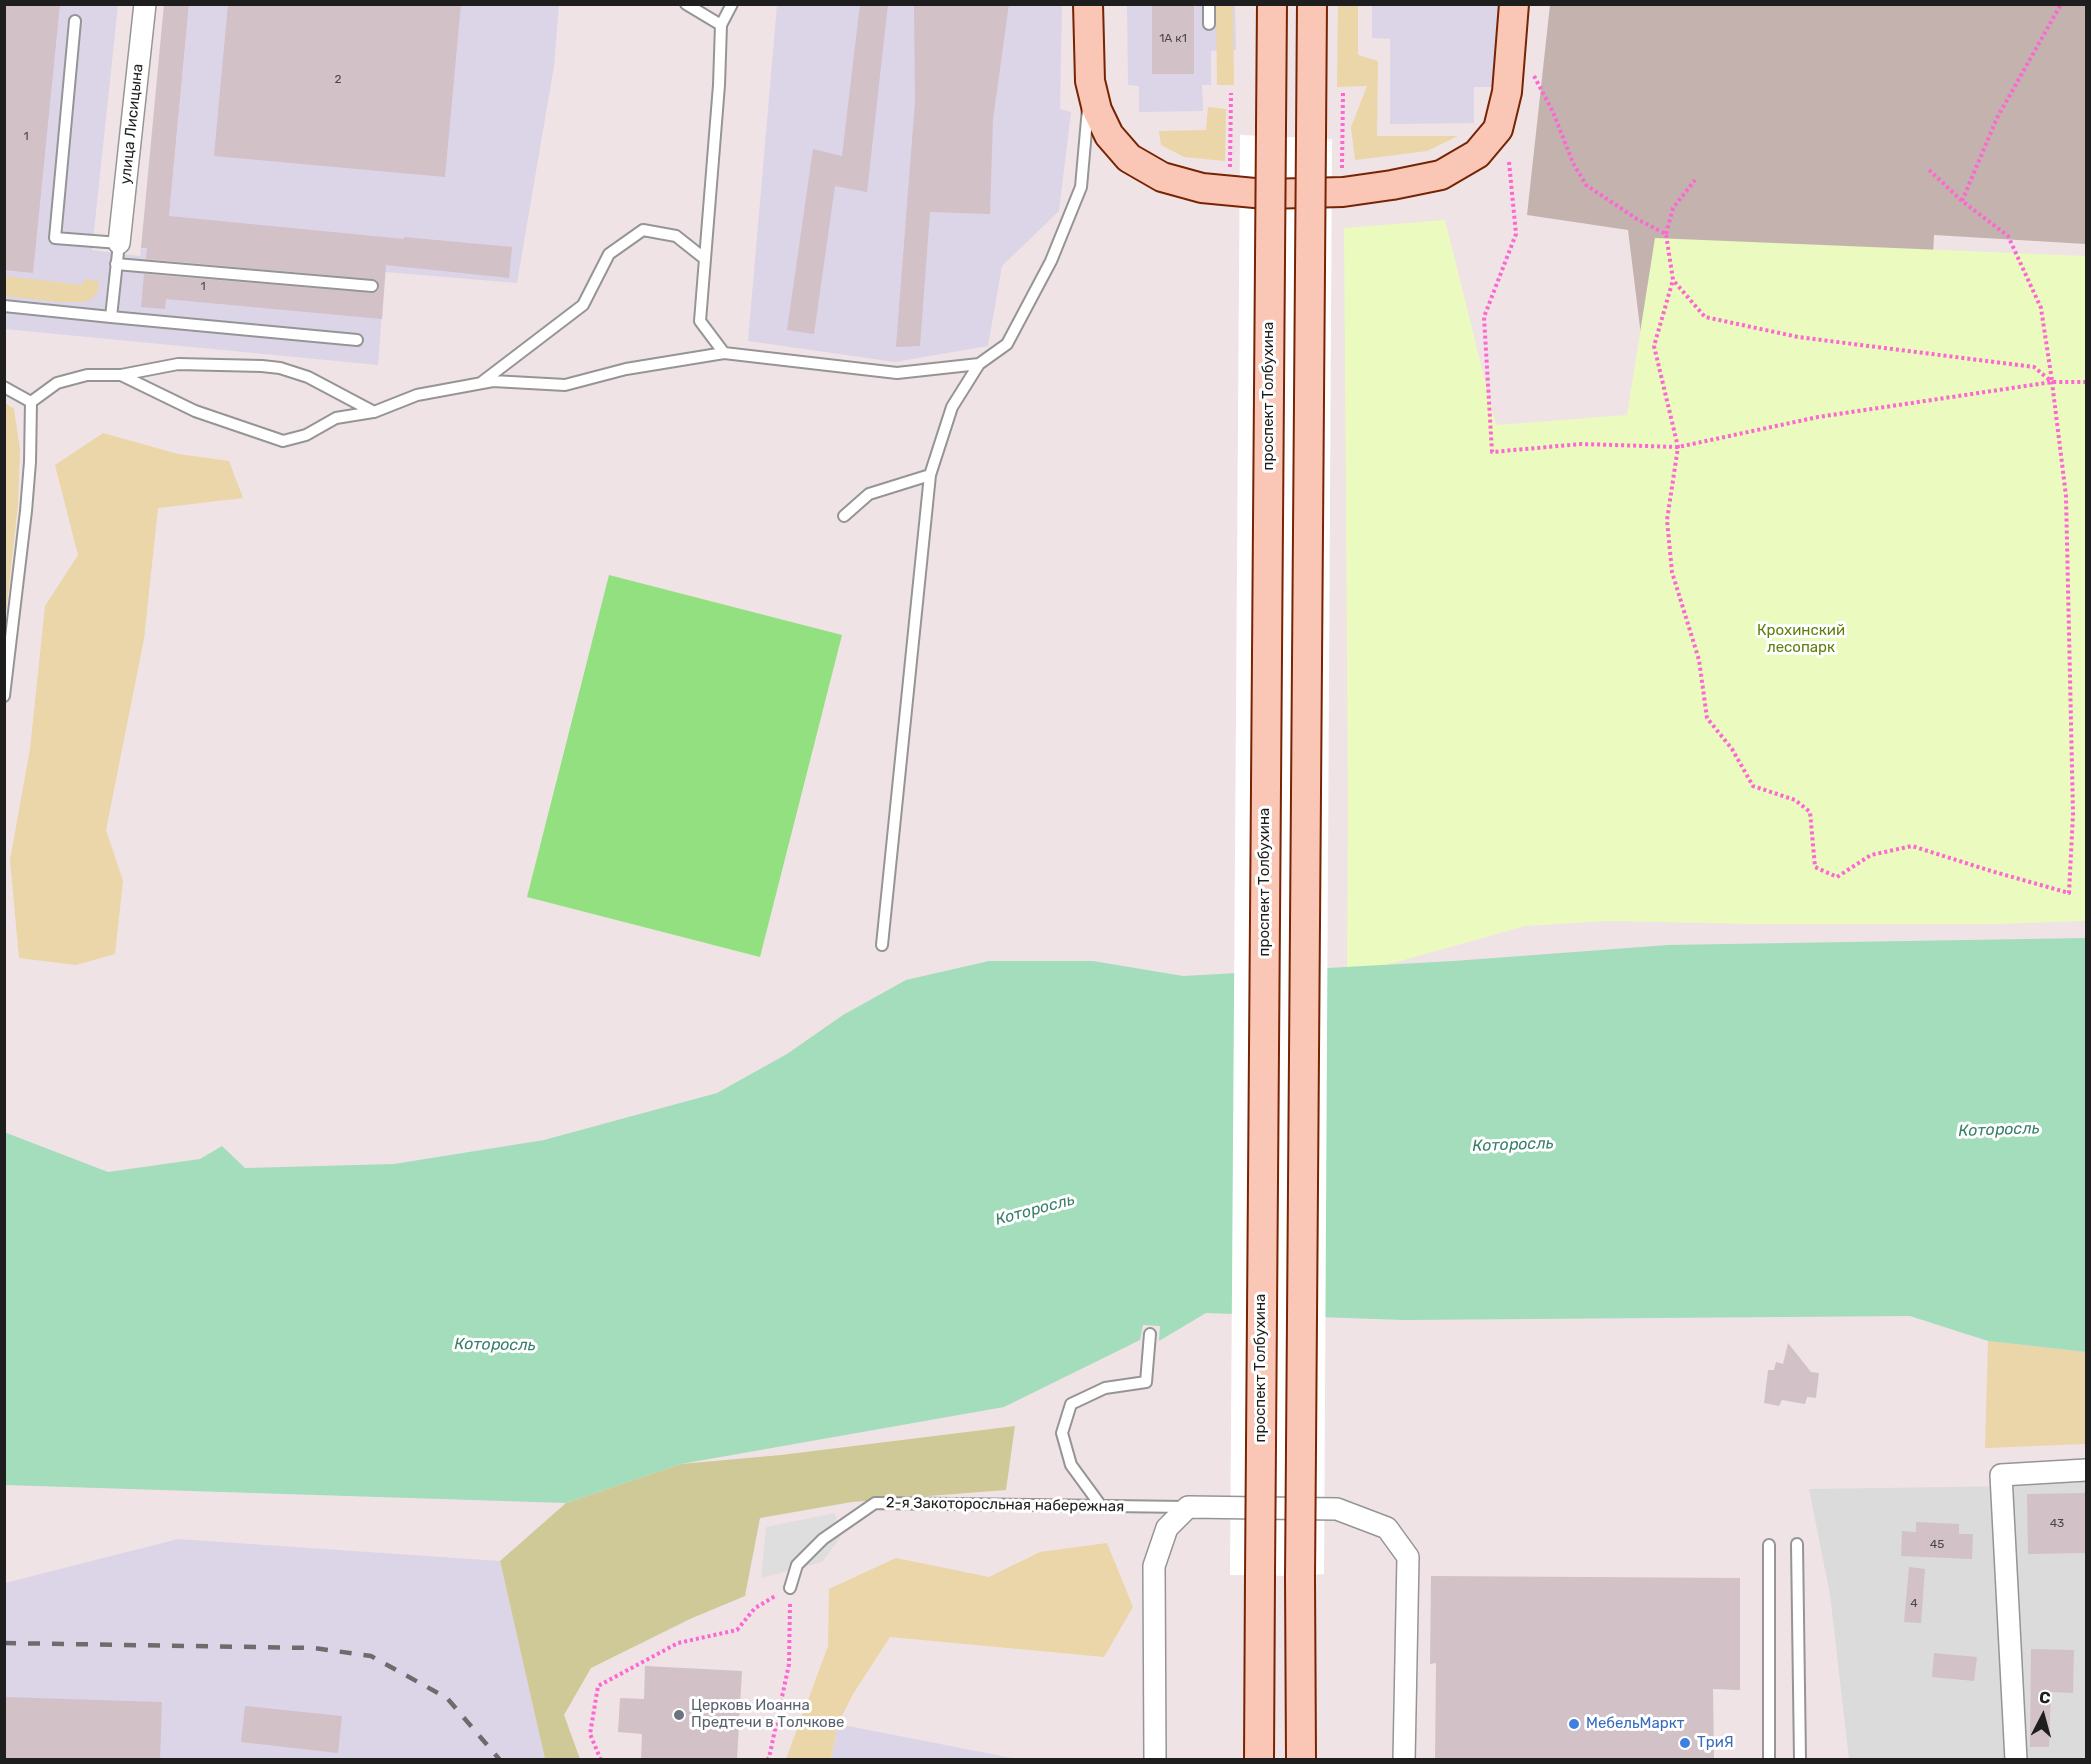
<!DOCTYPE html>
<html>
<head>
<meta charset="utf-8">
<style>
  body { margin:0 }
  #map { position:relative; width:2091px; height:1764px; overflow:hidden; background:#efe3e5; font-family:Rubik,sans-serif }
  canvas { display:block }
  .frame { position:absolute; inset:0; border:6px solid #1e1e1e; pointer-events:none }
  .north { position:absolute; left:2013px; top:1686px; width:60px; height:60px; -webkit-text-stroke:4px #fff; paint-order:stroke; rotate:6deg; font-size:16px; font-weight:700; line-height:24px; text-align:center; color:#1e1e1e }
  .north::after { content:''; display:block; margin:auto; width:21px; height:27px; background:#1e1e1e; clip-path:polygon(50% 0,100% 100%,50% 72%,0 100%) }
</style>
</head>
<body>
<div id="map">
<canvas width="2091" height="1764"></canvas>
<div class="frame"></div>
<div class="north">С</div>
</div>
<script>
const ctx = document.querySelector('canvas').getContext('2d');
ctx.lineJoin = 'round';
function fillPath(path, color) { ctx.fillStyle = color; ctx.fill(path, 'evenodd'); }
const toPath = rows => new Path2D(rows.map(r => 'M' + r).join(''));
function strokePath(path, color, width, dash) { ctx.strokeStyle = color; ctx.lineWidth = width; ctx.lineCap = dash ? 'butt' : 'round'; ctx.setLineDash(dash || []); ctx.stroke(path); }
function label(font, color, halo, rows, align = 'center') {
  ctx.font = font + ' Rubik,sans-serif'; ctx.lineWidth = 6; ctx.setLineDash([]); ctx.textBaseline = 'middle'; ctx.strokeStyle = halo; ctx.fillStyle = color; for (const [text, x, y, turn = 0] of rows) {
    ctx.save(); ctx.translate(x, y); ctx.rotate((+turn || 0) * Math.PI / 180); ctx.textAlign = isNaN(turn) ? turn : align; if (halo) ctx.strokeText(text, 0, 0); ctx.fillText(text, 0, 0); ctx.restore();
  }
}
fillPath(toPath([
  [2086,1482,2086,1759,1849,1759,1830,1595,1809,1489,2018,1486]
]), '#dcdbdb');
fillPath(toPath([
  [4,5,118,5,92,250,140,256,141,248,174,251,169,216,189,5,559,5,554,66,517,283,385,272,378,365,5,329],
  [777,5,1062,5,1060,109,1071,112,1059,211,1002,266,988,346,895,362,748,341],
  [1127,5,1235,5,1236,50,1211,51,1211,85,1202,85,1203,111,1139,112,1139,86,1128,85],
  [1372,5,1499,5,1497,87,1474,87,1474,123,1390,124,1390,39,1372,38],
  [178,1539,500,1561,545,1759,5,1760,5,1583],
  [838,1724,1017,1759,831,1760]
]), '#dcd5e8');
fillPath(toPath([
  [1550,5,2086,5,2086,244,1934,235,1927,382,1645,368,1628,230,1527,215]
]), '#c4b2af');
fillPath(toPath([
  [1216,5,1233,5,1234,85,1217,85],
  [1338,5,1358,5,1358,55,1378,61,1377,136,1458,136,1427,151,1355,160,1351,127,1367,86,1337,87],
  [1208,107,1226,109,1225,161,1184,157,1161,145,1159,131,1206,130],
  [5,276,82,285,84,279,99,281,98,291,93,298,85,302,59,302,5,296],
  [5,403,14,409,20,450,18,505,5,622],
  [103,433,178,454,229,461,243,498,158,508,144,639,106,830,123,881,115,954,76,965,19,958,10,860,30,749,45,606,78,555,55,465],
  [1988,1341,2086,1352,2086,1444,1985,1448],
  [1107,1543,1133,1607,1104,1657,890,1637,853,1694,838,1724,831,1759,786,1759,828,1646,829,1589,896,1558,989,1577,1040,1552]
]), '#ead6a8');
fillPath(toPath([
  [1015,1426,1006,1490,852,1502,760,1518,745,1596,690,1619,591,1668,564,1715,580,1759,545,1759,500,1561,566,1503,681,1464,781,1455]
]), '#cfc997');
fillPath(toPath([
  [1445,220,1496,425,1627,415,1655,238,2086,256,2086,921,1998,924,1751,924,1608,921,1525,926,1347,976,1348,805,1344,228]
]), '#ebfabf');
fillPath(toPath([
  [609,575,842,635,760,957,527,897]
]), '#93e080');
fillPath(toPath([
  [835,1513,840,1538,822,1562,761,1578,766,1527]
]), '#dedede');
fillPath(toPath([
  [2086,938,2086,1352,1988,1341,1910,1316,1404,1320,1206,1313,1159,1341,1160,1326,1143,1325,1140,1340,1004,1407,681,1464,566,1503,5,1485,4,1132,108,1172,200,1159,222,1146,245,1168,394,1164,544,1140,717,1093,787,1054,843,1015,906,980,989,961,1093,961,1183,976,1454,961,1668,945]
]), '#a3ddbb');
fillPath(toPath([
  [1240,135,1332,139,1324,1574,1300,1576,1230,1575]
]), '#fff');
fillPath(toPath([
  [4,4,60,4,33,273,4,270],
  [164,4,189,4,169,216,404,239,404,237,512,247,509,278,386,265,382,319,166,299,165,309,141,307,144,274,371,293,378,291,379,286,377,280,373,279,146,259,147,248,141,248],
  [228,4,461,4,445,177,214,156],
  [860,4,888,4,867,192,835,186,814,334,787,330,813,149,842,156],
  [914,4,1009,4,993,119,990,214,930,212,920,346,896,347,915,101],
  [1152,4,1194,4,1194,74,1152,74],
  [1788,1343,1811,1372,1819,1373,1816,1398,1807,1397,1805,1404,1782,1400,1779,1406,1764,1403,1768,1370,1774,1370,1776,1362,1783,1364],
  [2086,1493,2086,1553,2028,1554,2027,1494],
  [1916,1522,1959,1524,1959,1534,1973,1534,1972,1559,1901,1556,1902,1531,1916,1532],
  [1909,1567,1925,1569,1921,1623,1904,1622],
  [1431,1576,1740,1578,1740,1690,1713,1689,1714,1760,1435,1760,1436,1663,1430,1664],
  [2031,1649,2074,1650,2073,1693,2051,1692,2049,1747,2030,1747],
  [1934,1653,1977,1657,1974,1681,1932,1677],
  [645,1666,742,1671,737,1759,641,1760,642,1734,618,1732,620,1698,644,1699],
  [4,1697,162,1702,160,1760,4,1760],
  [245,1706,342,1716,338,1753,241,1742]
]), '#d2c1c7');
const service = toPath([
  [686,4,721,25],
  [1209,4,1209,24],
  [116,264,372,286],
  [4,306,111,317,119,243,55,238,75,21],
  [111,317,357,340],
  [724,353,700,321,719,85,721,25,732,4],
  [121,375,195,411,283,441,306,435,336,418,373,412],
  [482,382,583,305,609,254,643,230,676,236,705,259],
  [4,387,31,402,57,383,87,375,121,375,178,364,262,366,280,368,308,377,374,412,417,395,493,381,565,385,626,369,724,353,897,373,979,364,1007,344,1051,261,1081,187,1088,108],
  [844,516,869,494,930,475],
  [4,696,26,511,30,462,31,402],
  [882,945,930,475,952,407,979,364],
  [1101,1506,1071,1465,1062,1433,1071,1404,1105,1388,1146,1382,1150,1334],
  [1797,1544,1800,1760],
  [790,1588,797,1565,823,1539,875,1503,1187,1507],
  [1769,1760,1769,1545]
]);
const minor = toPath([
  [119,243,145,4],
  [1155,1760,1154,1566,1167,1528,1188,1507,1337,1509,1387,1528,1408,1557,1404,1760],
  [2016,1760,2001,1475,2086,1470]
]);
const secondary = toPath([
  [1088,4,1090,81,1097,110,1109,135,1129,158,1162,177,1202,188,1265,194,1343,192,1392,185,1441,175,1477,154,1498,129,1507,92,1514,4],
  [1271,128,1272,4],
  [1311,137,1312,4],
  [1300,1576,1301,1760],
  [1259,1760,1260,1575]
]);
strokePath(service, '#959595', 14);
strokePath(minor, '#959595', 24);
strokePath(secondary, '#762403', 32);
strokePath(toPath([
  [1534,76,1553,112,1573,163,1586,185,1637,219,1666,234,1673,280,1654,346,1678,447,1667,520,1672,572,1699,660,1707,718,1732,749,1753,786,1795,800,1810,812,1815,867,1837,877,1871,855,1912,846,1991,871,2069,893,2073,814,2066,496,2052,382,2034,367,1798,337,1705,317,1673,280],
  [1509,162,1516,234,1484,317,1492,452,1581,444,1678,447,1818,417,2052,382,2086,382],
  [1230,167,1231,93],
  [1342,168,1343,93],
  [1929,170,1962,201,2008,236,2041,308,2052,381],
  [1962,201,1997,118,2061,4],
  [1666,234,1673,208,1695,180],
  [601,1760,590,1734,598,1686,678,1643,737,1630,755,1608,777,1595],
  [767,1760,769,1758,789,1664,790,1602]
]), '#fc67d2', 4, [3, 3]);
strokePath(service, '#fff', 10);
strokePath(minor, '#fff', 21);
strokePath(secondary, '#fac6b6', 28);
strokePath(toPath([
  [4,1643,314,1648,371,1656,447,1698,500,1760]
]), '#6c6c6c', 4.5, [12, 12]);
const secondaryBridge = toPath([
  [1260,1575,1271,128],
  [1300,1576,1311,137]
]);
strokePath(secondaryBridge, '#762403', 32, []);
strokePath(secondaryBridge, '#fac6b6', 28);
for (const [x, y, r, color] of [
  [679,1715,6,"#6b7280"],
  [1574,1724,6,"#3f7fe0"],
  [1685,1743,6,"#3f7fe0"]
]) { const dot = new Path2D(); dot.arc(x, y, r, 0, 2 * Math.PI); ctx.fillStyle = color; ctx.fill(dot); strokePath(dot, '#fff', 2); }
label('12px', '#4b4748', null, [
  ["1А к1",1173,39],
  ["2",338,80],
  ["1",26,137],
  ["1",203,287],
  ["43",2057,1524],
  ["45",1937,1545],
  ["4",1914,1604]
]);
label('15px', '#1e1e1e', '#fff', [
  ["улица Лисицына",132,124,-84],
  ["проспект Толбухина",1269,396,-90],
  ["проспект Толбухина",1265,882,-90],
  ["проспект Толбухина",1261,1368,-90],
  ["2-я Закоторосльная набережная",1005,1505,1]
]);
label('15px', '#5f7e0a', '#fff', [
  ["Крохинский",1801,631],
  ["лесопарк",1801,648]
]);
label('15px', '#5b616d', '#fff', [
  ["Церковь Иоанна",691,1706],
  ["Предтечи в Толчкове",691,1723]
], 'left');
label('15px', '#366cbe', '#fff', [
  ["МебельМаркт",1586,1724],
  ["ТриЯ",1697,1743]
], 'left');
label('italic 16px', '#388068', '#fff', [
  ["Которосль",1999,1130,-2],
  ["Которосль",1513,1145,-2],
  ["Которосль",1035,1210,-15],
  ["Которосль",495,1345,1]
]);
</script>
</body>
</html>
